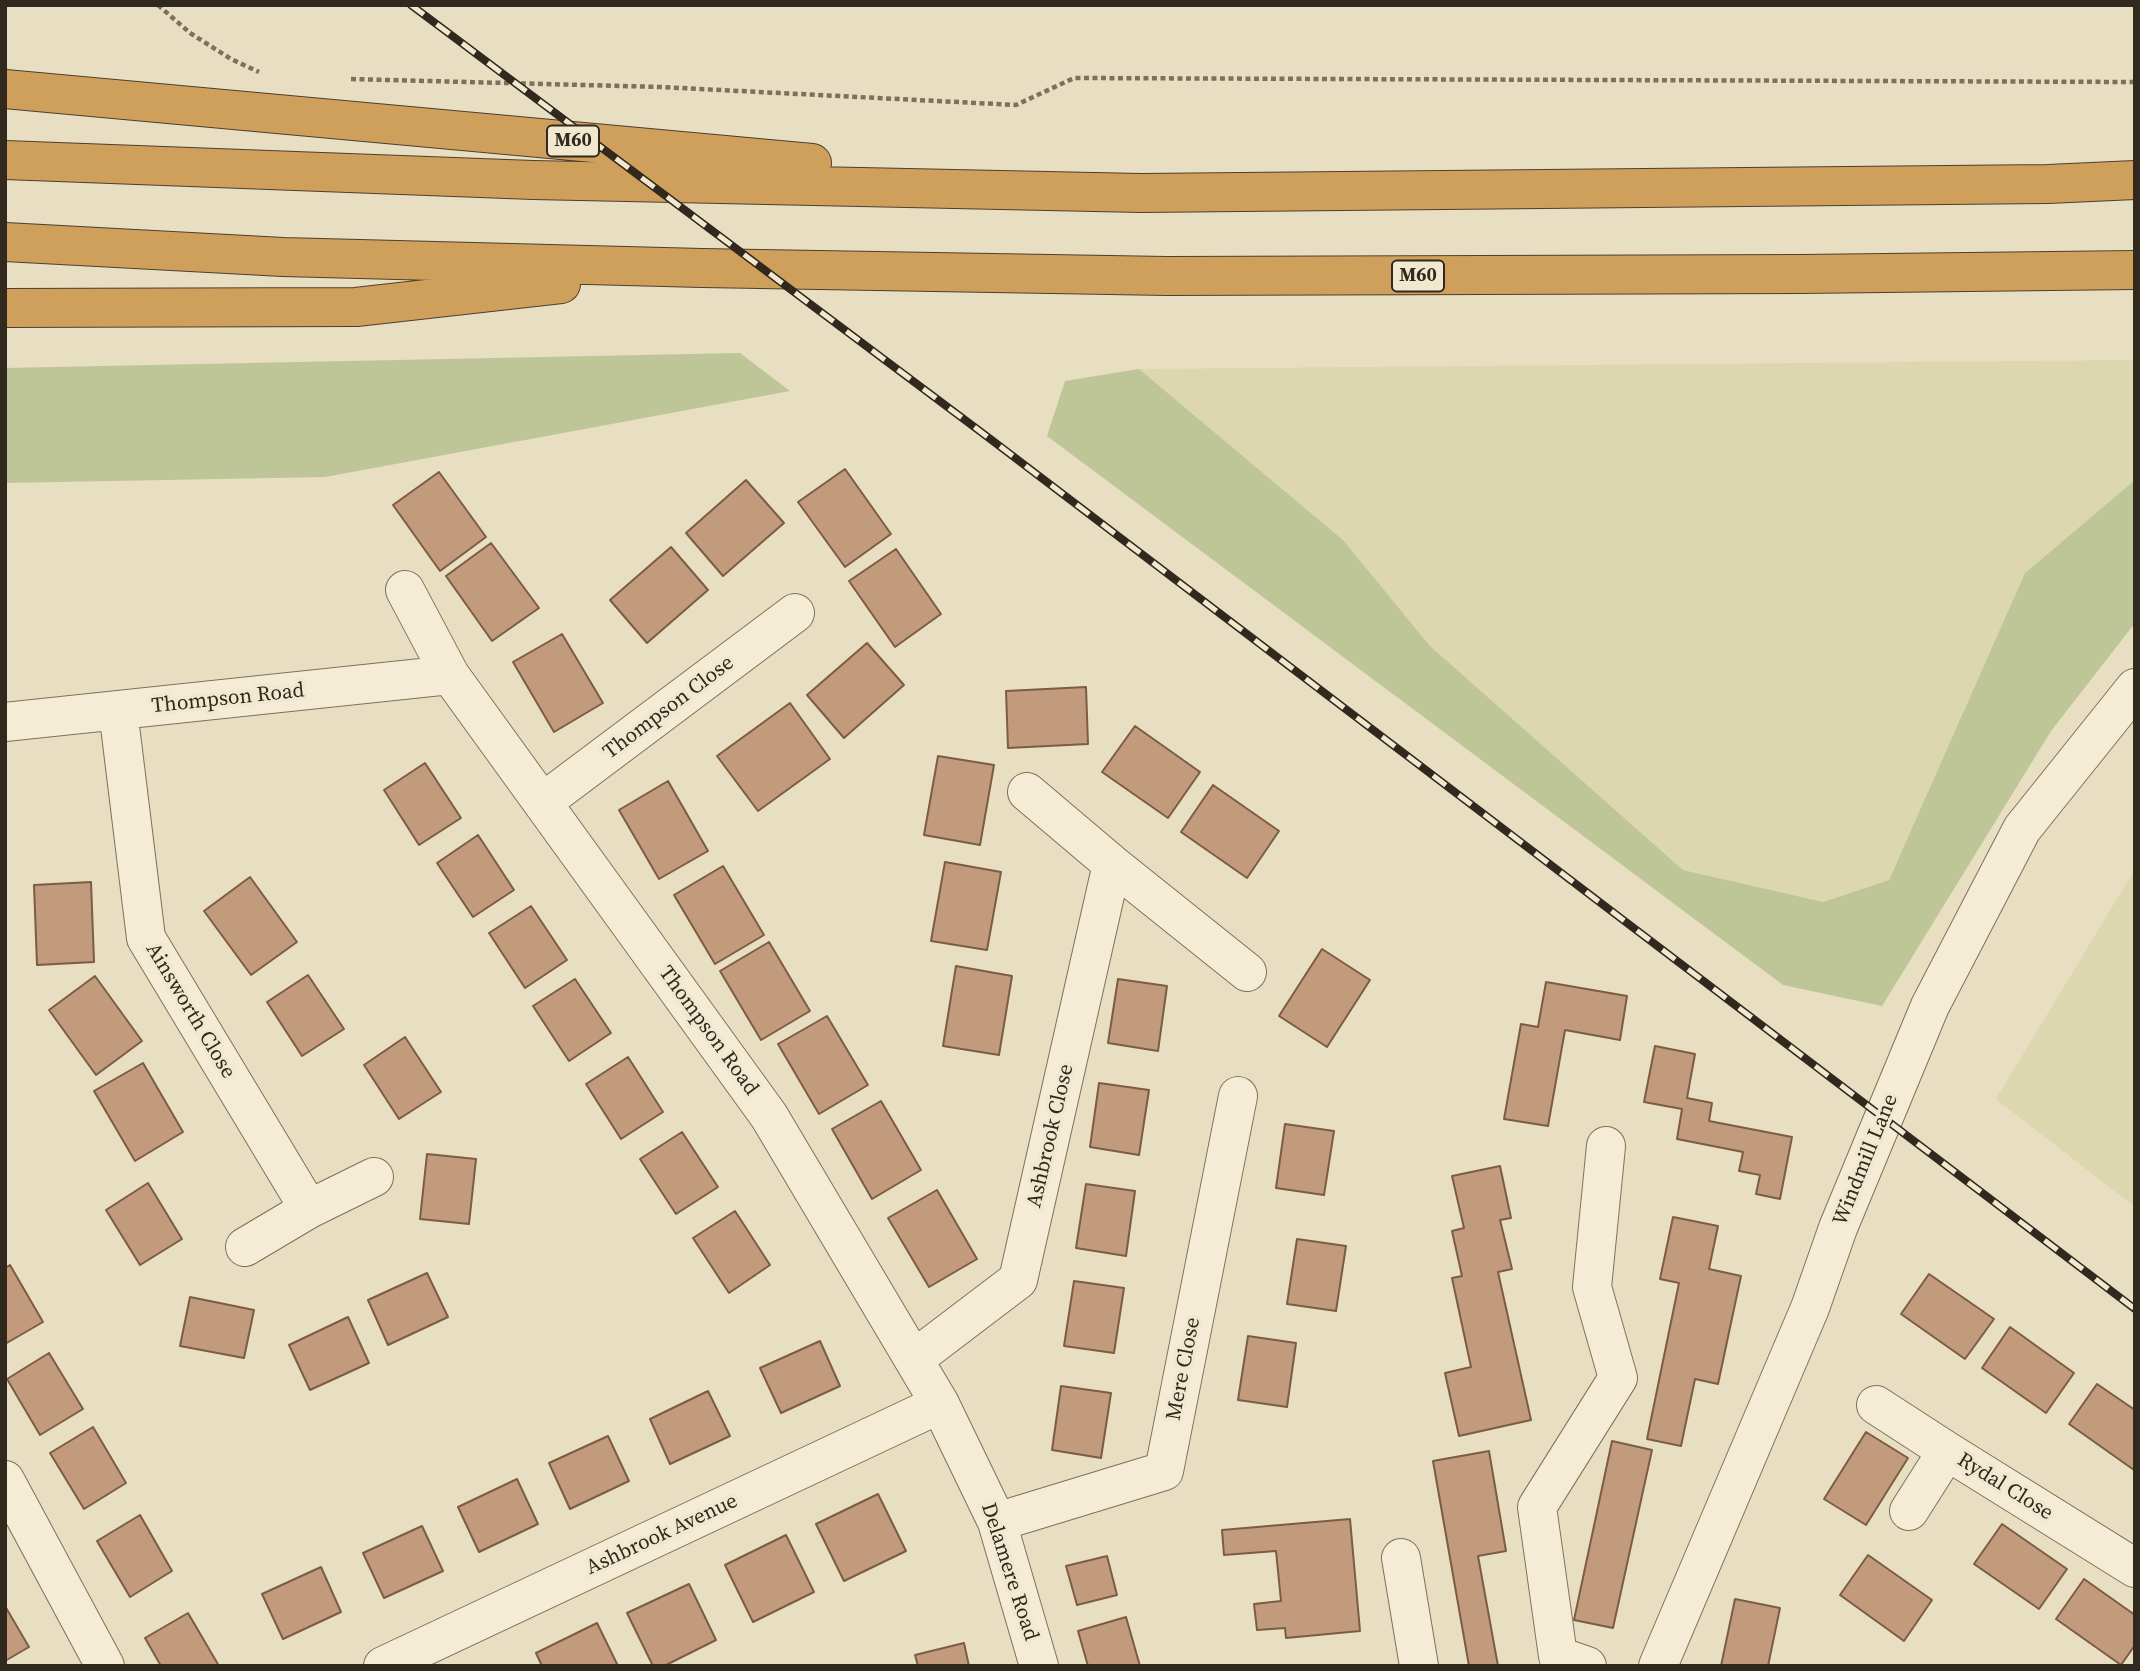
<!DOCTYPE html>
<html>
<head>
<meta charset="utf-8">
<style>
  body { margin:0 }
  #map { position:relative; width:2140px; height:1671px; overflow:hidden; background:#e8dec2; font-family:"Source Serif 4",serif }
  canvas { display:block }
  .frame { position:absolute; inset:0; border:7px solid #31281e; pointer-events:none }
</style>
</head>
<body>
<div id="map">
<canvas width="2140" height="1671"></canvas>
<div class="frame"></div>
</div>
<script>
const ctx = document.querySelector('canvas').getContext('2d');
ctx.lineJoin = 'round';
function fillPath(path, color) { ctx.fillStyle = color; ctx.fill(path, 'evenodd'); }
const toPath = rows => new Path2D(rows.map(r => 'M' + r).join(''));
function strokePath(path, color, width, dash) { ctx.strokeStyle = color; ctx.lineWidth = width; ctx.lineCap = dash ? 'butt' : 'round'; ctx.setLineDash(dash || []); ctx.stroke(path); }
function label(font, color, halo, rows, align = 'center') {
  ctx.font = font + ' "Source Serif 4",serif'; ctx.lineWidth = 7; ctx.setLineDash([]); ctx.textBaseline = 'middle'; ctx.strokeStyle = halo; ctx.fillStyle = color; for (const [text, x, y, turn = 0] of rows) {
    ctx.save(); ctx.translate(x, y); ctx.rotate((+turn || 0) * Math.PI / 180); ctx.textAlign = isNaN(turn) ? turn : align; if (halo) ctx.strokeText(text, 0, 0); ctx.fillText(text, 0, 0); ctx.restore();
  }
}
fillPath(toPath([
  [2135,360,2135,480,2025,573,1889,880,1823,902,1683,870,1430,646,1343,540,1139,369],
  [2135,869,2135,1207,1996,1099]
]), '#ddd7b0');
fillPath(toPath([
  [740,353,790,391,325,477,5,483,5,368],
  [1139,369,1343,540,1430,646,1683,870,1823,902,1889,880,2025,573,2135,480,2135,623,2051,731,1882,1006,1783,985,1047,436,1065,381]
]), '#bec597');
const building = toPath([
  [845,469,891,534,845,567,798,502,845,469],
  [439,472,486,537,440,571,393,505,439,472],
  [746,480,784,523,723,576,686,533,746,480],
  [491,543,539,608,492,641,446,576,491,543],
  [671,547,708,590,647,643,610,600,671,547],
  [896,549,941,614,895,647,849,581,896,549],
  [562,634,603,703,554,732,513,662,562,634],
  [867,643,904,685,844,738,807,695,867,643],
  [1086,687,1088,744,1008,748,1006,691,1086,687],
  [790,703,830,759,758,811,717,756,790,703],
  [1135,726,1200,772,1168,818,1102,772,1135,726],
  [938,756,994,765,980,845,924,835,938,756],
  [425,763,461,818,419,845,384,790,425,763],
  [668,781,708,851,659,879,619,810,668,781],
  [1213,785,1279,831,1247,878,1181,832,1213,785],
  [478,835,514,890,473,917,437,863,478,835],
  [945,862,1001,872,987,950,931,941,945,862],
  [723,866,764,935,715,964,674,895,723,866],
  [250,877,297,942,251,975,204,911,250,877],
  [91,882,94,962,37,965,34,885,91,882],
  [531,906,567,960,525,988,489,933,531,906],
  [769,942,810,1011,761,1040,720,971,769,942],
  [1322,949,1370,980,1327,1047,1279,1016,1322,949],
  [956,966,1012,976,999,1055,943,1046,956,966],
  [308,975,344,1029,302,1056,267,1002,308,975],
  [95,976,142,1041,96,1075,49,1010,95,976],
  [575,979,611,1033,569,1061,533,1006,575,979],
  [1118,979,1167,986,1158,1051,1108,1043,1118,979],
  [1546,982,1627,996,1620,1040,1565,1030,1548,1126,1504,1119,1521,1024,1538,1027,1546,982],
  [827,1016,868,1085,819,1114,778,1044,827,1016],
  [405,1037,441,1092,399,1119,364,1065,405,1037],
  [1655,1046,1695,1054,1687,1098,1712,1103,1709,1121,1792,1137,1780,1199,1756,1194,1760,1175,1739,1171,1743,1152,1677,1139,1682,1109,1644,1102,1655,1046],
  [628,1057,663,1112,621,1139,586,1084,628,1057],
  [143,1063,183,1132,135,1161,94,1091,143,1063],
  [1099,1083,1149,1090,1139,1155,1090,1147,1099,1083],
  [881,1101,921,1170,872,1199,832,1129,881,1101],
  [1285,1124,1334,1131,1324,1195,1276,1188,1285,1124],
  [682,1132,718,1187,676,1214,640,1159,682,1132],
  [427,1154,476,1159,469,1224,420,1219,427,1154],
  [1500,1166,1511,1218,1500,1220,1512,1269,1498,1272,1531,1420,1459,1436,1445,1373,1471,1367,1452,1278,1462,1276,1452,1231,1464,1228,1452,1176,1500,1166],
  [148,1183,182,1239,140,1265,106,1210,148,1183],
  [1086,1184,1135,1191,1126,1256,1076,1248,1086,1184],
  [937,1190,977,1259,929,1287,888,1218,937,1190],
  [735,1211,770,1265,729,1293,693,1238,735,1211],
  [1673,1217,1718,1226,1709,1269,1741,1276,1718,1384,1695,1379,1681,1446,1647,1439,1679,1283,1660,1279,1673,1217],
  [1297,1239,1346,1246,1336,1311,1287,1304,1297,1239],
  [10,1265,43,1322,5,1344,5,1268,10,1265],
  [427,1273,448,1317,388,1345,368,1300,427,1273],
  [1929,1274,1994,1319,1965,1359,1901,1314,1929,1274],
  [1074,1281,1124,1288,1114,1353,1064,1346,1074,1281],
  [190,1297,254,1310,244,1358,180,1346,190,1297],
  [348,1317,369,1363,310,1390,289,1345,348,1317],
  [2010,1327,2074,1373,2046,1413,1982,1368,2010,1327],
  [1248,1336,1296,1343,1287,1407,1238,1400,1248,1336],
  [820,1341,840,1386,781,1413,760,1368,820,1341],
  [49,1353,83,1409,40,1435,7,1379,49,1353],
  [2097,1384,2135,1410,2134,1470,2069,1424,2097,1384],
  [1061,1386,1111,1393,1101,1458,1052,1450,1061,1386],
  [708,1391,730,1436,670,1464,650,1419,708,1391],
  [93,1427,126,1483,84,1509,50,1453,93,1427],
  [1866,1432,1908,1458,1866,1525,1824,1499,1866,1432],
  [608,1436,629,1481,570,1509,549,1463,608,1436],
  [1612,1441,1652,1450,1613,1628,1574,1620,1612,1441],
  [1489,1451,1506,1551,1478,1556,1498,1666,1469,1666,1433,1461,1489,1451],
  [517,1479,538,1524,479,1552,458,1507,517,1479],
  [878,1494,906,1551,844,1581,816,1524,878,1494],
  [140,1515,172,1571,130,1597,97,1541,140,1515],
  [1350,1519,1360,1631,1286,1638,1285,1628,1257,1630,1254,1604,1281,1601,1276,1551,1224,1555,1222,1530,1350,1519],
  [2002,1524,2067,1569,2039,1609,1974,1564,2002,1524],
  [422,1526,443,1571,384,1598,363,1553,422,1526],
  [786,1535,814,1592,753,1622,725,1565,786,1535],
  [1868,1555,1932,1600,1904,1641,1840,1595,1868,1555],
  [1107,1556,1117,1595,1077,1605,1066,1566,1107,1556],
  [321,1567,341,1612,283,1639,262,1594,321,1567],
  [2084,1579,2135,1615,2135,1645,2121,1665,2056,1619,2084,1579],
  [689,1584,716,1640,664,1666,653,1666,627,1613,689,1584],
  [1735,1599,1780,1608,1768,1666,1721,1666,1735,1599],
  [5,1606,29,1647,5,1661,5,1606],
  [188,1613,219,1666,161,1666,145,1638,188,1613],
  [1126,1617,1140,1666,1088,1666,1078,1631,1126,1617],
  [597,1623,618,1666,542,1666,536,1653,597,1623],
  [964,1643,969,1666,918,1666,915,1655,964,1643]
]);
fillPath(building, '#c29b7c');
strokePath(building, '#7c5c44', 2);
const minor = toPath([
  [405,590,450,675,769,1116,940,1404,997,1522,1039,1666],
  [118,710,146,938,309,1209],
  [5,722,450,675],
  [1027,792,1112,864,1247,972],
  [543,802,795,613],
  [245,1247,309,1209,374,1177],
  [914,1359,1018,1280,1112,864],
  [1876,1405,1947,1451,2135,1568],
  [5,1480,105,1666],
  [1909,1511,1947,1451],
  [997,1522,1164,1471,1238,1096],
  [1401,1558,1419,1666],
  [383,1666,940,1404],
  [1587,1666,1558,1656,1537,1507,1618,1378,1592,1287,1606,1146],
  [1658,1666,1810,1308,1838,1228,1930,1006,2022,829,2135,688]
]);
const highway = toPath([
  [5,89,812,163],
  [5,160,533,180,1141,193,2048,184,2135,180],
  [5,242,283,257,702,268,1167,276,1801,274,2135,270],
  [5,308,356,307,561,284]
]);
strokePath(minor, '#80705b', 40);
strokePath(highway, '#4e3e2f', 40);
strokePath(toPath([
  [158,5,190,33,231,59,259,72],
  [351,79,661,87,1016,105,1074,78,2135,82]
]), '#80705b', 4.5, [5, 3.5]);
strokePath(minor, '#f4ecd4', 38);
strokePath(highway, '#cfa05b', 38);
const rail = toPath([
  [411,5,989,438,2135,1309]
]);
strokePath(rail, '#31281e', 8);
strokePath(rail, '#f1e8d0', 5, [16]);
for (const [x, y, w] of [
  [573,141,52],
  [1418,276,52]
]) { const box = new Path2D(); box.roundRect(x - w / 2, y - 15.5, w, 31, 5); ctx.fillStyle = '#f1e8d0'; ctx.fill(box); strokePath(box, '#31281e', 2); }
label('bold 19px', '#31281e', null, [
  ["M60",573,141],
  ["M60",1418,276]
]);
label('21px', '#31281e', '#f1e8d0', [
  ["Thompson Road",228,699,-6],
  ["Thompson Close",669,708,-37],
  ["Ainsworth Close",190,1011,59],
  ["Thompson Road",708,1031,54],
  ["Ashbrook Close",1051,1136,-77],
  ["Windmill Lane",1866,1160,-68],
  ["Mere Close",1184,1369,-79],
  ["Rydal Close",2005,1487,32],
  ["Ashbrook Avenue",662,1535,-25],
  ["Delamere Road",1009,1572,72]
]);
</script>
</body>
</html>
